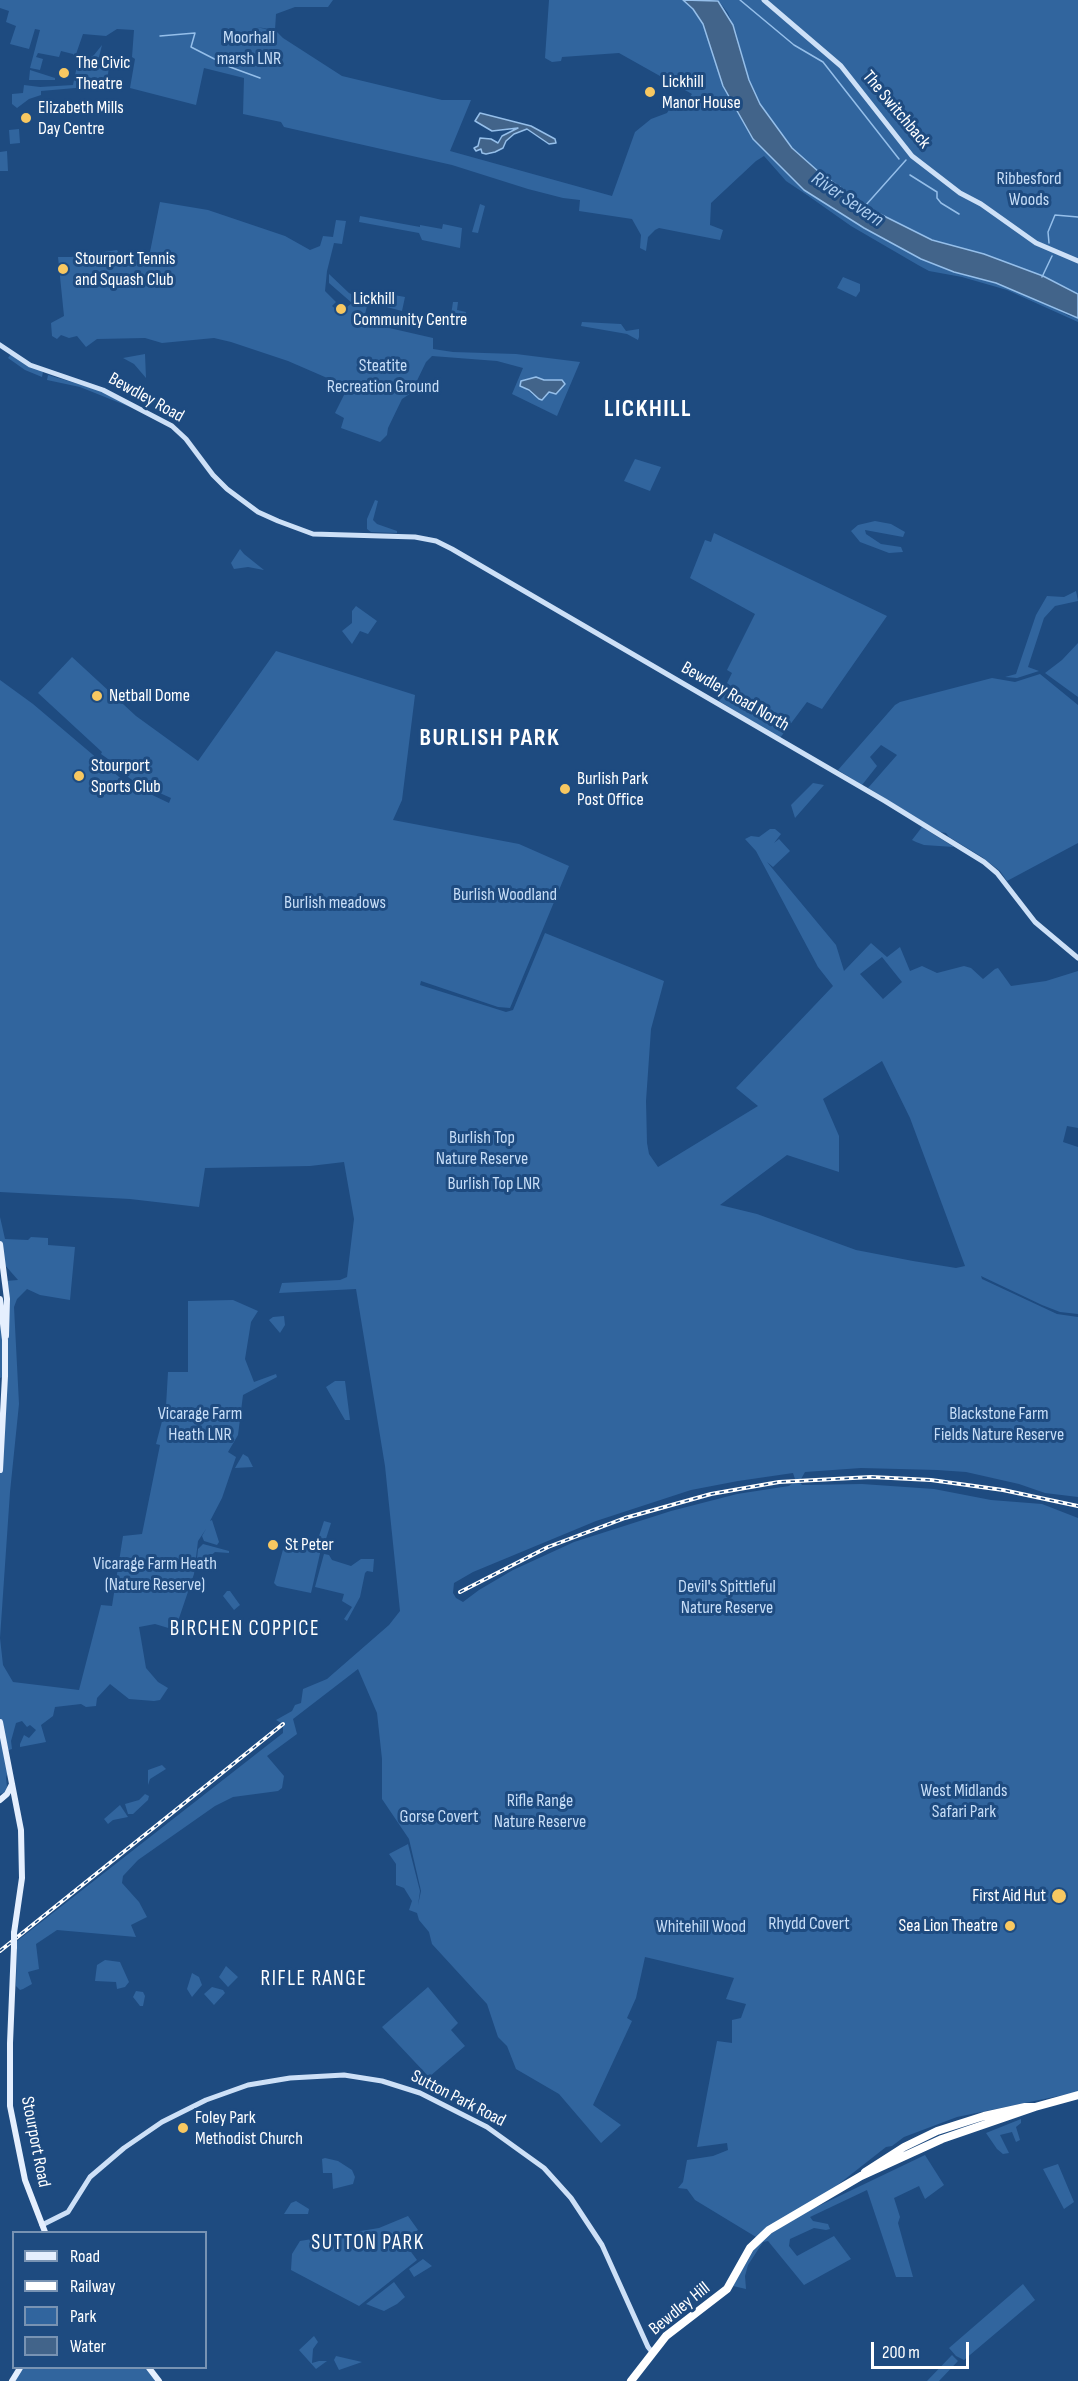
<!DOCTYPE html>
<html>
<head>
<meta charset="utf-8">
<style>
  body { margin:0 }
  #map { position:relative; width:1078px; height:2381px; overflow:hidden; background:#1e4b80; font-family:"Sofia Sans Condensed",sans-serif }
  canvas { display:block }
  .legend { position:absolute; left:12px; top:2231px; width:195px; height:138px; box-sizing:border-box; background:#1e4b80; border:2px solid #7893b3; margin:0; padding:8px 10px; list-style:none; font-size:18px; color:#fff }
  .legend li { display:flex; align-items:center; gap:12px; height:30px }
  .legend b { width:30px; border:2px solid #7893b3 }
  .scale { position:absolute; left:871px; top:2342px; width:98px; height:27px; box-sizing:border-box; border:3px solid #fff; border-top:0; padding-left:8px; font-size:18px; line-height:21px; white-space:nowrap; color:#fff; -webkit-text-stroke:4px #1e4b80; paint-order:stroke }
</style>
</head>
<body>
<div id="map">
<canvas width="1078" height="2381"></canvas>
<ul class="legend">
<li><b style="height:8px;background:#e5effe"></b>Road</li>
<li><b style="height:8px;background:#fff"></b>Railway</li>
<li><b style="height:16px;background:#31659e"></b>Park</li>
<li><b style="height:16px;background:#42648a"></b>Water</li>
</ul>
<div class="scale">200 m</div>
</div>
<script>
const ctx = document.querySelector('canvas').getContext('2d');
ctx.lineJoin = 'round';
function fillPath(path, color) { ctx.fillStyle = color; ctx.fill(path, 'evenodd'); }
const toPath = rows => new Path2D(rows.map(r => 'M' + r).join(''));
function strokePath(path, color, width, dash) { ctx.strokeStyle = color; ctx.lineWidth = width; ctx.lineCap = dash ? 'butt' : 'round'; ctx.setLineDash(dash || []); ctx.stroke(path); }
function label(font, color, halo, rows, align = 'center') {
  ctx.font = font + ' "Sofia Sans Condensed",sans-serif'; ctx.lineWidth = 6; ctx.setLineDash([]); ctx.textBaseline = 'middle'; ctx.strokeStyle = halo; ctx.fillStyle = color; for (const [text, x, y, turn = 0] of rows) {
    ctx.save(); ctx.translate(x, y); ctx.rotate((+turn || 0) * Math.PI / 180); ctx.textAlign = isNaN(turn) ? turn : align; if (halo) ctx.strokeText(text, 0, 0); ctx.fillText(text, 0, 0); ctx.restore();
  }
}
fillPath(toPath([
  [0,0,333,0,328,7,295,7,276,14,275,30,257,27,277,32,283,38,342,76,442,100,471,100,450,151,612,196,635,132,651,119,667,113,674,102,682,107,692,94,619,53,562,57,561,61,552,62,545,58,549,0,683,0,693,9,703,24,723,86,753,139,804,190,864,228,921,259,954,272,996,283,1040,300,1069,316,1075,317,1078,318,1078,322,1007,290,962,277,929,271,918,265,851,226,807,195,786,181,764,156,756,161,711,203,710,225,723,230,720,240,659,228,655,230,648,237,646,251,640,248,641,235,632,219,579,211,580,200,563,198,528,189,452,165,284,127,281,122,243,114,244,78,204,68,196,105,130,88,135,59,132,57,134,30,117,29,106,36,83,34,75,57,73,54,61,51,59,57,38,53,36,57,43,59,40,70,30,68,40,30,35,29,29,49,10,44,16,26,6,22,9,11,0,8],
  [718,0,1078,0,1078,294,1043,276,984,255,932,240,872,210,819,172,792,148,760,104,749,80,736,32,728,13],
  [102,45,99,57,94,61,109,66,106,90,87,89,87,87,41,91,41,95,29,99,17,108,12,104,12,94,23,93,24,85,40,87,73,85,77,66,94,55],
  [30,70,55,78,55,80,29,80],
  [19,129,20,143,10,144,9,130],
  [7,151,8,171,0,171,0,152],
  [160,202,208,210,285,236,310,250,320,246,323,236,333,237,336,220,346,221,342,244,334,243,327,271,325,291,336,302,332,306,338,311,346,313,347,307,352,303,329,283,329,274,349,293,368,302,363,322,433,338,433,349,453,352,516,354,580,362,557,416,512,394,523,368,497,361,432,356,426,362,411,393,402,399,388,428,387,435,380,442,341,428,344,418,335,413,348,387,288,361,231,342,214,338,162,343,145,338,97,339,86,347,77,336,69,338,61,335,57,339,52,336,51,323,64,316,58,257,71,257,117,250,124,261,129,263,135,262,142,252,150,252],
  [536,377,544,380,562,380,553,394,549,392,544,397,533,395,521,385],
  [480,204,485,206,478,233,472,232],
  [360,216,420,227,420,225,442,229,443,224,462,228,460,248,422,240,419,233,359,222],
  [843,277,860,284,860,291,856,297,837,288],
  [378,292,405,297,402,311,375,304],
  [453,302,458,302,457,310,466,312,465,319,450,321],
  [582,322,621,324,626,331,639,329,639,337,638,340,627,334,581,326],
  [11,354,43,372,42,377,25,370,8,358],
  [145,354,146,378,134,364,123,358],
  [48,375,102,391,130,407,80,387,47,380],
  [635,459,661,467,650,491,624,481],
  [375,500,378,501,373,520,377,524,397,531,397,533,371,532,367,529,367,519],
  [875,521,891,524,905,532,903,537,865,530,866,534,881,544,901,547,903,552,889,553,860,542,851,531,858,525],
  [714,533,887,616,822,709,807,702,780,738,719,701,731,686,727,683,732,673,727,670,755,614,690,578,705,540,711,542],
  [240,549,244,554,264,570,248,567,234,569,231,563],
  [1076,591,1078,601,1055,606,1044,618,1028,667,1039,671,1017,678,1005,677,1016,674,1036,615,1047,596,1064,597],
  [356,606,377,621,368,634,360,631,352,644,342,631,352,623,352,611],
  [1078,643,1078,697,1045,673,1062,660],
  [276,651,415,695,402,800,393,820,519,844,569,866,510,1008,498,1007,421,981,420,985,506,1012,513,1010,545,933,664,981,651,1029,646,1101,647,1143,649,1154,658,1167,758,1106,736,1088,833,986,818,967,756,851,745,839,751,836,759,837,770,829,775,829,781,834,774,843,779,839,790,851,773,867,767,862,836,945,844,971,871,943,887,957,900,947,910,971,922,966,937,973,964,966,971,968,983,979,995,969,998,968,1011,986,1046,981,1078,971,1078,1128,1067,1126,1063,1142,1078,1147,1078,1314,1060,1312,1042,1305,981,1276,982,1279,1057,1314,1078,1317,1078,1497,1045,1493,1019,1484,966,1472,937,1470,861,1468,805,1472,801,1479,795,1479,793,1473,738,1481,691,1490,596,1521,473,1572,454,1583,453,1593,456,1598,463,1602,479,1590,513,1570,574,1542,671,1511,737,1494,789,1486,794,1482,799,1481,802,1485,862,1484,934,1489,991,1500,1042,1504,1078,1518,1078,2092,957,2117,904,2137,892,2146,886,2147,835,2187,756,2237,695,2200,687,2189,678,2188,683,2182,687,2160,713,2156,728,2150,727,2143,697,2147,717,2041,732,2043,732,2020,741,2018,746,2004,726,1999,734,1978,645,1957,636,1998,627,2018,632,2021,593,2105,621,2125,601,2143,559,2094,516,2069,507,2046,498,2037,487,2004,432,1944,429,1932,419,1920,417,1913,409,1910,412,1901,404,1888,396,1885,396,1864,389,1854,408,1844,420,1891,418,1905,421,1891,409,1839,382,1799,382,1759,377,1713,358,1669,293,1719,297,1734,267,1756,284,1776,282,1788,278,1791,233,1797,215,1806,138,1860,123,1876,122,1883,139,1902,147,1917,131,1925,136,1937,57,1930,36,1944,39,1969,28,1972,32,1984,23,1989,20,1990,16,1986,17,1941,283,1733,283,1724,276,1720,292,1711,295,1705,301,1703,303,1689,327,1679,389,1625,400,1611,385,1466,356,1289,279,1293,282,1283,340,1280,347,1277,354,1219,344,1162,310,1166,205,1168,199,1207,130,1199,0,1192,0,680,33,704,125,782,169,803,171,798,135,782,106,761,108,759,101,754,102,752,38,693,72,657,136,716,198,761],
  [882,957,902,982,883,999,860,974],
  [882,1061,910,1118,965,1266,956,1268,913,1261,856,1250,757,1214,720,1205,787,1155,839,1172,839,1136,823,1099],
  [1040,674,1078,705,1078,843,1007,881,1000,871,982,857,949,837,946,833,940,832,868,788,897,755,881,745,870,757,877,766,862,785,838,770,895,705,900,702,992,678,1015,682],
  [813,783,824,785,795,818,791,805],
  [922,827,954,847,924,845,916,842,912,840],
  [0,1217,5,1239,28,1240,31,1237,48,1238,48,1245,75,1247,70,1300,40,1295,27,1289,17,1299,14,1307,19,1404,10,1492,0,1638,3,1665,13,1682,79,1690,101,1605,112,1606,123,1536,142,1534,160,1445,156,1444,166,1406,168,1372,188,1372,188,1301,233,1300,258,1311,251,1322,245,1359,254,1382,276,1374,277,1377,243,1395,238,1435,228,1452,236,1457,222,1498,210,1521,212,1520,219,1542,217,1545,204,1541,202,1536,206,1529,198,1541,194,1574,175,1630,155,1624,139,1627,146,1668,158,1682,168,1688,160,1700,154,1701,129,1699,110,1684,97,1698,96,1706,86,1707,81,1704,55,1707,53,1716,41,1725,46,1742,20,1747,20,1744,24,1735,29,1738,36,1730,30,1725,27,1727,22,1721,16,1723,11,1741,12,1749,6,1751,10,1767,6,1777,7,1787,6,1792,0,1794,0,1470,5,1376,0,1378,0,1299,2,1329,6,1281,18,1280,4,1264,0,1244],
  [284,1316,285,1325,280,1333,269,1320,273,1317],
  [335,1381,345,1381,350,1420,345,1420,326,1387],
  [243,1454,248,1457,253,1467,235,1468],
  [324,1521,331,1523,325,1542,317,1542],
  [287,1540,321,1549,311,1593,277,1586,274,1583,285,1542],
  [203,1544,229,1551,229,1553,215,1552,196,1568,198,1549],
  [324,1554,329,1555,332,1560,351,1566,361,1559,374,1559,373,1572,367,1571,365,1573,360,1597,347,1621,344,1619,352,1607,342,1601,344,1594,315,1587],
  [227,1591,230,1591,240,1605,234,1610,223,1596],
  [162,1765,166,1769,150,1779,148,1785,148,1770],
  [145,1794,149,1796,148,1800,133,1814,128,1814,125,1804,139,1800],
  [120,1805,128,1817,113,1820,108,1824,104,1819],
  [105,1960,120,1962,129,1982,125,1987,117,1989,116,1982,95,1981,97,1965],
  [226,1966,238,1977,228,1987,219,1977],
  [192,1973,199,1977,202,1985,192,1997,187,1989],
  [212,1987,223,1990,225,1993,214,2005,204,1994],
  [428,1987,458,2023,451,2030,465,2046,429,2077,382,2027],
  [136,1991,143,1992,145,1996,143,2006,140,2006,133,1997],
  [1021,2119,1021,2123,1016,2127,1020,2140,1016,2142,1012,2132,1000,2135,1009,2153,1003,2154,997,2149,986,2133],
  [925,2155,944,2185,925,2199,919,2186,894,2198,900,2217,898,2223,913,2277,896,2277,867,2190,810,2217,813,2221,828,2224,830,2229,826,2230,814,2228,790,2239,789,2246,797,2256,834,2236,851,2259,804,2285,768,2241,763,2242,748,2265,745,2276,746,2289,733,2286,759,2241,806,2212],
  [325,2158,338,2161,352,2170,355,2177,353,2184,333,2189,332,2173,323,2173,322,2159],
  [1058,2164,1074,2202,1064,2209,1043,2169],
  [296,2201,309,2209,308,2214,284,2214,291,2203],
  [408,2216,418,2230,403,2241,417,2260,359,2306,291,2270,292,2254,300,2241,379,2228],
  [423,2259,432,2266,414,2277,409,2269],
  [394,2282,405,2297,397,2304,384,2311,366,2304],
  [1023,2284,1035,2300,964,2360,956,2356,949,2348],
  [314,2336,318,2342,313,2349,312,2363,319,2361,327,2361,316,2369,299,2350],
  [952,2355,958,2361,939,2381,927,2381],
  [336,2356,362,2362,339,2370,334,2360],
  [22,2368,148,2368,157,2381,15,2381]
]), '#31659e');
const water = toPath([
  [683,0,718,1,733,25,749,80,760,104,792,148,819,172,872,210,932,240,984,254,1043,276,1078,294,1078,318,996,283,954,272,921,259,864,228,804,190,753,139,723,86,703,24,693,9,683,0],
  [480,113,531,126,555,139,556,143,549,144,527,129,514,134,506,141,503,148,495,152,486,154,482,153,481,149,476,151,474,148,478,146,480,138,491,139,498,143,502,136,518,128,492,131,475,121,480,113],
  [536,377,544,380,562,380,565,384,556,394,549,392,542,400,539,399,529,390,520,386,521,381,536,377]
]);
fillPath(water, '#42648a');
strokePath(water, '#95bfea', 1.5);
strokePath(toPath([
  [740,0,794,45,823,62,899,159],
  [160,36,195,33,191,47,230,67,260,78],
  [910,175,937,192,937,198,941,203,959,214],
  [865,206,906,160],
  [1049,243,1048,232,1055,215,1078,217],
  [1042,277,1052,256]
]), '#95bfea', 1.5);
strokePath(toPath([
  [764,0,841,66,912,156,960,193,981,204,1036,243,1078,261],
  [0,345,30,365,103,390,172,426,186,439,213,475,227,489,258,512,278,521,313,534,415,537,436,541,452,549,885,801,984,862,997,873,1035,922,1078,958],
  [42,2225,68,2212,90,2177,124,2148,162,2122,206,2100,248,2085,290,2078,344,2075,382,2081,420,2093,487,2127,544,2168,571,2198,602,2245,648,2347,652,2352]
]), '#cde0f7', 5);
strokePath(toPath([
  [0,1244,7,1299,6,1336],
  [0,1299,5,1340,5,1376,0,1470],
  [0,1722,21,1830,22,1878,14,1933],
  [0,1800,7,1794,12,1784],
  [14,1947,10,2043,10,2106,25,2180,45,2232],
  [149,2368,159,2381],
  [12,2381,20,2368]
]), '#e5effe', 6);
strokePath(toPath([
  [865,2172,904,2147,937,2131,984,2116,1025,2107,1034,2107],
  [631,2381,666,2336,727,2289,750,2248,769,2230,861,2176,942,2139,1035,2107,1078,2095]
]), '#fff', 8);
const rail = toPath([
  [460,1592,548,1547,625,1518,711,1494,779,1482,871,1477,931,1480,1003,1490,1078,1506],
  [0,1951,283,1724]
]);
strokePath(rail, '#fff', 4);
strokePath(rail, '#1e4b80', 1.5, [4.5]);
strokePath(toPath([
  [14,1947,14,1933]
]), '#e5effe', 6);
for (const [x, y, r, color] of [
  [64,73,6,"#f8c861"],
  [650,92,6,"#f8c861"],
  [26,118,6,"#f8c861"],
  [63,269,6,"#f8c861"],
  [341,309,6,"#f8c861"],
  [97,696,6,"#f8c861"],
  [79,776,6,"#f8c861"],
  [565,789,6,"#f8c861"],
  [273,1545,6,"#f8c861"],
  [1059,1896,8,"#f8c861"],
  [1010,1926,6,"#f8c861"],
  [183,2128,6,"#f8c861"]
]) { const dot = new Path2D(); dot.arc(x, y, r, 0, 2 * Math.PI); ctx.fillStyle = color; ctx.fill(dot); strokePath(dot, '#1e4b80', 2); }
label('18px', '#c6ddf7', '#1e4b80', [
  ["Moorhall",249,38],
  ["marsh LNR",249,59],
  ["Ribbesford",1029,179],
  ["Woods",1029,200],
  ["Steatite",383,366],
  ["Recreation Ground",383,387],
  ["Burlish Woodland",505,895],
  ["Burlish meadows",335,903],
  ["Burlish Top",482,1138],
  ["Nature Reserve",482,1159],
  ["Burlish Top LNR",494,1184],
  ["Vicarage Farm",200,1414],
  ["Heath LNR",200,1435],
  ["Blackstone Farm",999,1414],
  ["Fields Nature Reserve",999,1435],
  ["Vicarage Farm Heath",155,1564],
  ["(Nature Reserve)",155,1585],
  ["Devil's Spittleful",727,1587],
  ["Nature Reserve",727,1608],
  ["West Midlands",964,1791],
  ["Safari Park",964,1812],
  ["Rifle Range",540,1801],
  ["Nature Reserve",540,1822],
  ["Gorse Covert",439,1817],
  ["Rhydd Covert",809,1924],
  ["Whitehill Wood",701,1927]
]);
label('18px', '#fff', '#1e4b80', [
  ["The Civic",76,63],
  ["Theatre",76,84],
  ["Lickhill",662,82],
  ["Manor House",662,103],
  ["Elizabeth Mills",38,108],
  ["Day Centre",38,129],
  ["Stourport Tennis",75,259],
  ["and Squash Club",75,280],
  ["Lickhill",353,299],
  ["Community Centre",353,320],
  ["Netball Dome",109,696],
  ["Stourport",91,766],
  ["Sports Club",91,787],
  ["Burlish Park",577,779],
  ["Post Office",577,800],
  ["St Peter",285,1545],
  ["First Aid Hut",1046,1896,"right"],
  ["Sea Lion Theatre",998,1926,"right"],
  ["Foley Park",195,2118],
  ["Methodist Church",195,2139]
], 'left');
label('18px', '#fff', '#1e4b80', [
  ["The Switchback",896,110,50],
  ["Bewdley Road",146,398,29],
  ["Bewdley Road North",735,697,30],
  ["Sutton Park Road",458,2099,27],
  ["Stourport Road",35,2142,79],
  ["Bewdley Hill",680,2309,-39]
]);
label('italic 20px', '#adcef0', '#1e4b80', [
  ["River Severn",847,200,34]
]);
ctx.letterSpacing = '1.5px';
label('21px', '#fff', '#1e4b80', [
  ["BIRCHEN COPPICE",245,1630],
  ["RIFLE RANGE",314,1980],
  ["SUTTON PARK",368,2244]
]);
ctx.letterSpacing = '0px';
ctx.letterSpacing = '1.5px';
label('bold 24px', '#fff', '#1e4b80', [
  ["LICKHILL",648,410],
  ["BURLISH PARK",490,739]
]);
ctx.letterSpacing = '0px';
</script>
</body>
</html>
